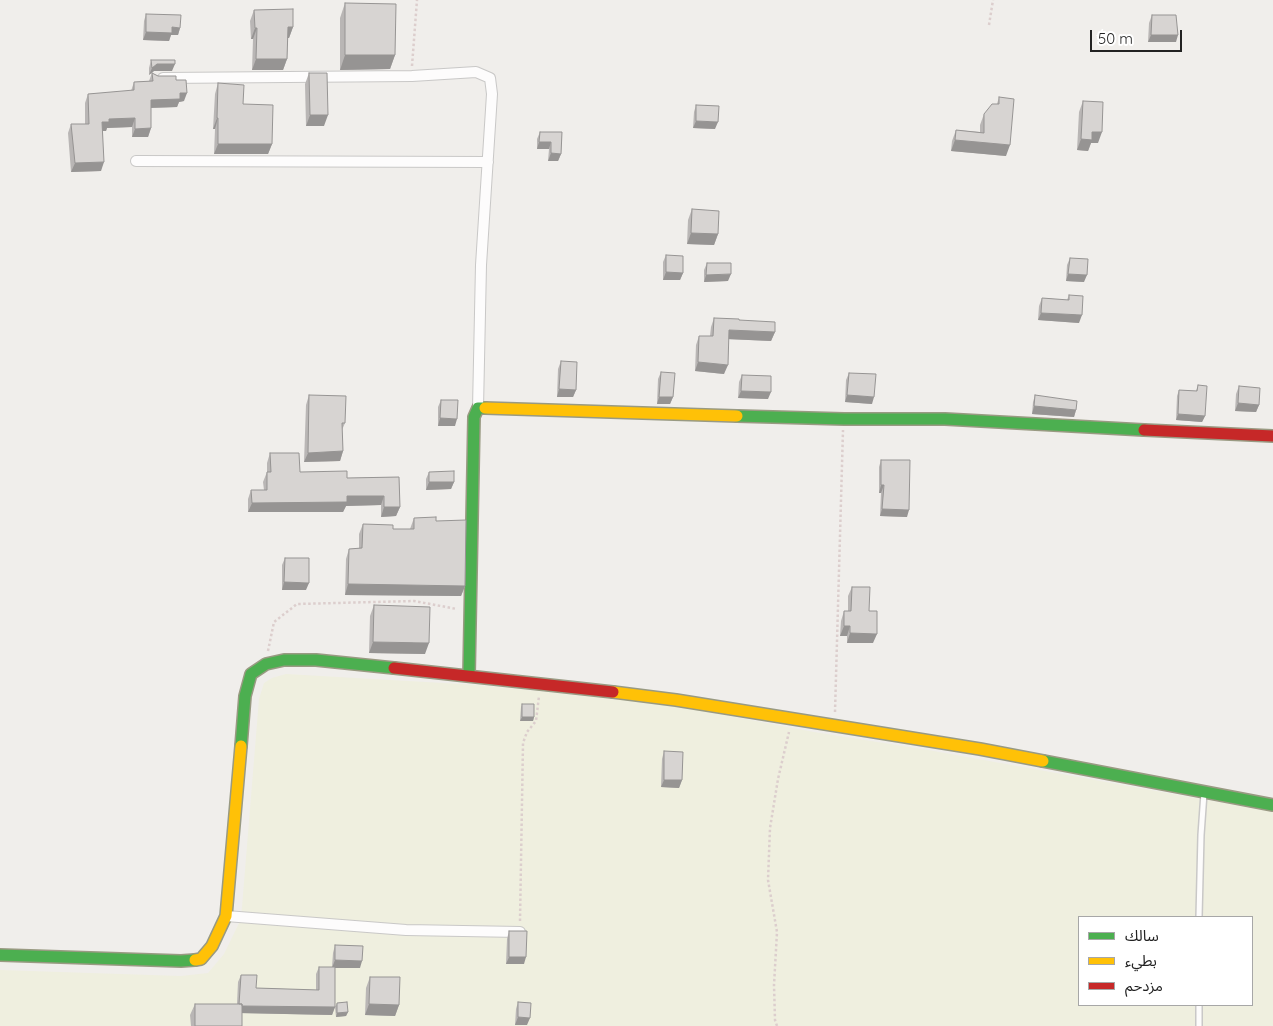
<!DOCTYPE html>
<html>
<head>
<meta charset="utf-8">
<style>
  body { margin:0 }
  #map { position:relative; width:1273px; height:1026px; overflow:hidden; background:#f0eeeb; font-family:Quicksand,"Noto Sans Arabic",sans-serif }
  canvas { display:block }
  .legend { position:absolute; left:1078px; top:916px; width:175px; height:90px; box-sizing:border-box; background:#fff; border:1px solid #a7a7a7; margin:0; padding:6px 9px; list-style:none; font-size:15px; color:#222 }
  .legend li { display:flex; align-items:center; gap:10px; height:25px }
  .legend b { width:25px; border:1px solid #a7a7a7 }
  .scale { position:absolute; left:1090px; top:30px; width:92px; height:22px; box-sizing:border-box; border:2px solid #222; border-top:0; padding-left:6px; font-size:15px; line-height:18px; white-space:nowrap; color:#222; -webkit-text-stroke:4px #fff; paint-order:stroke }
</style>
</head>
<body>
<div id="map">
<canvas width="1273" height="1026"></canvas>
<ul class="legend">
<li><b style="height:6px;background:#4caf50"></b>سالك</li>
<li><b style="height:6px;background:#ffc107"></b>بطيء</li>
<li><b style="height:6px;background:#c62828"></b>مزدحم</li>
</ul>
<div class="scale">50 m</div>
</div>
<script>
const ctx = document.querySelector('canvas').getContext('2d');
ctx.lineJoin = 'round';
function fillPath(path, color) { ctx.fillStyle = color; ctx.fill(path, 'evenodd'); }
const toPath = rows => new Path2D(rows.map(r => 'M' + r).join(''));
function strokePath(path, color, width, dash) { ctx.strokeStyle = color; ctx.lineWidth = width; ctx.lineCap = dash ? 'butt' : 'round'; ctx.setLineDash(dash || []); ctx.stroke(path); }
fillPath(toPath([
  [286,674,478,685,671,705,814,732,928,750,1273,812,1273,1026,0,1026,0,970,181,976,208,973,224,954,241,919,259,699,264,683,272,678],
  [1079,917,1252,917,1252,1005,1079,1005]
]), '#efefdf');
const lane = toPath([
  [1199,917,1201,835,1204,793],
  [1199,1026,1199,1005]
]);
const street = toPath([
  [163,78,412,76,476,72,490,78,492,94,481,265,478,408],
  [136,161,488,162],
  [226,916,406,930,520,932]
]);
const fast = toPath([
  [737,416,844,419,945,419,1144,430],
  [469,675,474,417,478,408,485,408],
  [241,746,245,696,251,674,266,664,284,660,316,660,394,668],
  [1043,761,1273,805],
  [0,955,181,961,195,960]
]);
const slow = toPath([
  [485,408,737,416],
  [613,692,676,700,980,749,1043,761],
  [195,960,201,959,212,946,226,916,241,746]
]);
const jam = toPath([
  [1144,430,1273,436],
  [394,668,613,692]
]);
strokePath(lane, '#c9c8c7', 8);
strokePath(street, '#c9c8c7', 12);
strokePath(fast, '#999a82', 14);
strokePath(slow, '#999a82', 14);
strokePath(jam, '#999a82', 14);
strokePath(toPath([
  [989,25,993,0],
  [412,66,417,0],
  [268,651,274,622,297,604,414,601,457,609],
  [835,712,843,430],
  [520,921,523,743,527,732,536,721,539,696],
  [777,1026,775,1020,774,985,777,932,768,880,770,828,778,779,789,732]
]), '#dccecd', 2.5, [2.5, 2.5]);
strokePath(lane, '#fdfcfc', 5);
strokePath(street, '#fdfcfc', 10);
strokePath(fast, '#4caf50', 11);
strokePath(slow, '#ffc107', 11);
strokePath(jam, '#c62828', 11);
fillPath(toPath([
  [345,3,395,55,390,69,340,70,340,18],
  [254,10,293,27,289,38,288,38,287,59,283,70,252,70,253,39,251,39,250,21],
  [146,14,180,28,178,35,171,35,169,41,143,40,144,21],
  [1152,15,1176,42,1148,42,1149,23],
  [151,60,172,71,154,71,149,75,149,68],
  [152,73,158,76,176,80,184,101,179,102,177,107,151,108,151,128,148,137,132,137,132,127,107,128,106,131,103,131,101,171,71,172,68,133,71,124,85,124,85,103,88,94,131,91,134,82,149,81],
  [309,73,324,126,306,126,305,84],
  [218,83,243,104,272,144,268,154,214,154,215,129,213,129,215,94],
  [999,97,1006,156,951,151,952,141,956,130,980,132,980,125,984,114,997,104],
  [1083,101,1098,143,1091,143,1088,151,1077,150,1079,112],
  [696,105,715,129,693,128,694,112],
  [540,132,562,132,561,154,558,161,548,161,549,149,537,149,537,139],
  [692,209,718,234,714,245,687,244,688,220],
  [666,255,683,273,680,280,663,280,663,262],
  [1070,258,1084,282,1066,281,1067,265],
  [707,263,728,281,704,282,704,270],
  [1069,295,1079,323,1038,320,1039,306,1042,298,1067,300],
  [714,318,739,320,775,332,771,341,728,339,724,374,695,371,696,345,699,336,710,336,711,327],
  [561,361,576,390,573,397,557,397,558,369],
  [661,372,673,397,670,404,657,404,658,379],
  [849,373,872,404,845,402,846,380],
  [742,375,768,399,738,398,739,382],
  [1198,385,1205,416,1202,422,1176,420,1177,396,1179,390,1196,391],
  [1239,386,1259,405,1256,412,1235,411,1236,394],
  [309,395,345,423,342,430,343,451,340,461,304,462,306,405],
  [1035,395,1076,410,1074,417,1032,414,1033,402],
  [441,400,455,426,438,426,438,407],
  [270,453,300,472,347,478,399,477,400,507,396,516,381,517,381,505,346,506,343,512,248,512,248,499,251,490,264,490,263,482,267,472,267,463],
  [881,460,907,517,880,516,881,493,879,493,879,467],
  [429,472,454,482,451,489,426,490,426,479],
  [414,518,436,521,465,586,461,596,345,595,346,559,349,549,359,548,359,534,363,524,393,529,410,529],
  [285,558,306,590,282,590,282,565],
  [852,587,869,611,873,643,847,643,847,636,840,636,841,621,844,611,848,611,848,596],
  [374,605,425,654,369,653,370,616],
  [522,704,534,717,533,721,520,721,521,707],
  [664,751,682,780,679,788,661,787,662,759],
  [509,931,524,964,506,964,507,939],
  [335,945,360,968,335,968,335,1007,332,1015,242,1013,242,1026,191,1026,190,1015,195,1004,237,1004,238,982,241,975,256,988,316,990,316,974,319,967,332,967,333,953],
  [370,977,399,1005,395,1016,365,1015,366,988],
  [518,1002,527,1025,515,1025,516,1009],
  [337,1003,348,1012,346,1016,336,1017,335,1007]
]), '#b9b6b5');
fillPath(toPath([
  [172,27,180,28,178,35,171,35,169,41,143,40,146,32],
  [288,27,293,27,289,38,284,38],
  [255,28,257,28,253,39,251,39],
  [1151,35,1178,35,1176,42,1148,42],
  [345,55,395,55,390,69,340,70],
  [256,59,287,59,283,70,252,70],
  [157,64,175,64,172,71,154,71,149,75,152,68],
  [180,93,187,93,184,101,179,102,177,107,147,108,151,100],
  [310,115,328,115,324,126,306,126],
  [135,118,132,127,107,128,106,131,99,131,102,122,109,119],
  [217,118,218,118,215,129,213,129],
  [696,121,718,122,715,129,693,128],
  [151,128,148,137,132,137,135,129],
  [1092,132,1102,132,1098,143,1091,143,1088,151,1077,150,1081,139],
  [955,140,1010,145,1006,156,951,151],
  [539,142,551,142,549,149,537,149],
  [218,144,272,144,268,154,214,154],
  [551,153,561,154,558,161,548,161],
  [104,162,101,171,71,172,75,163],
  [691,233,718,234,714,245,687,244],
  [666,272,683,273,680,280,663,280],
  [731,274,728,281,704,282,706,275],
  [1068,274,1087,275,1084,282,1066,281],
  [1041,313,1082,315,1079,323,1038,320],
  [729,330,775,332,771,341,726,339],
  [698,362,728,365,724,374,695,371],
  [559,389,576,390,573,397,557,397],
  [741,391,771,392,768,399,738,398],
  [847,395,874,397,872,404,845,402],
  [659,397,673,397,670,404,657,404],
  [1238,403,1259,405,1256,412,1235,411],
  [1034,406,1076,410,1074,417,1032,414],
  [1178,414,1205,416,1202,422,1176,420],
  [440,418,457,419,455,426,438,426],
  [343,451,340,461,304,462,308,453],
  [429,482,454,482,451,489,426,490],
  [881,485,884,485,881,493,879,493],
  [347,496,384,496,381,505,346,506,343,512,248,512,252,503],
  [384,507,400,507,396,516,381,517],
  [882,509,909,510,907,517,880,516],
  [284,582,309,583,306,590,282,590],
  [348,584,465,586,461,596,345,595],
  [844,626,850,626,847,636,840,636],
  [850,633,877,634,873,643,847,643],
  [373,642,429,643,425,654,369,653],
  [522,717,534,717,533,721,520,721],
  [664,780,682,780,679,788,661,787],
  [509,957,526,957,524,964,506,964],
  [335,960,362,961,360,968,332,968],
  [369,1004,399,1005,395,1016,365,1015],
  [239,1006,335,1007,332,1015,237,1013],
  [348,1012,346,1016,336,1017,337,1013],
  [518,1017,530,1018,527,1025,515,1025]
]), '#969493');
const building = toPath([
  [345,3,396,4,395,55,345,55,345,3],
  [293,9,293,27,288,27,287,59,256,59,257,28,255,28,254,10,293,9],
  [146,14,181,15,180,28,172,27,172,33,146,32,146,14],
  [1152,15,1176,15,1178,35,1151,35,1152,15],
  [151,60,175,60,175,64,157,64,152,68,151,60],
  [152,73,158,76,176,76,176,80,186,80,187,93,180,93,180,99,151,100,151,128,135,129,135,118,109,119,109,122,102,122,104,162,75,163,71,124,89,124,88,94,134,90,134,82,153,81,152,73],
  [309,73,327,73,328,115,310,115,309,73],
  [218,83,244,85,243,104,273,105,272,144,218,144,218,118,217,118,218,83],
  [999,97,1014,99,1010,145,955,140,956,130,984,133,984,114,992,104,999,104,999,97],
  [1083,101,1103,102,1102,132,1092,132,1092,140,1081,139,1083,101],
  [696,105,719,106,718,122,696,121,696,105],
  [540,132,562,132,561,154,551,153,551,142,539,142,540,132],
  [692,209,719,211,718,234,691,233,692,209],
  [666,255,683,256,683,273,666,272,666,255],
  [1070,258,1088,259,1087,275,1068,274,1070,258],
  [707,263,731,263,731,274,706,275,707,263],
  [1069,295,1083,296,1082,315,1041,313,1042,298,1069,300,1069,295],
  [714,318,739,319,739,320,775,322,775,332,729,330,728,365,698,362,699,336,713,336,714,318],
  [561,361,577,362,576,390,559,389,561,361],
  [661,372,675,373,673,397,659,397,661,372],
  [849,373,876,374,874,397,847,395,849,373],
  [742,375,771,376,771,392,741,391,742,375],
  [1198,385,1207,386,1205,416,1178,414,1179,390,1197,391,1198,385],
  [1239,386,1260,388,1259,405,1238,403,1239,386],
  [309,395,346,396,345,423,342,423,343,451,308,453,309,395],
  [1035,395,1077,401,1076,410,1034,406,1035,395],
  [441,400,458,400,457,419,440,418,441,400],
  [270,453,299,453,300,472,347,471,347,478,399,477,400,507,384,507,384,496,347,496,347,502,252,503,251,490,267,490,267,472,271,472,270,453],
  [881,460,910,460,909,510,882,509,884,485,881,485,881,460],
  [454,471,454,482,429,482,429,472,454,471],
  [436,517,436,521,466,520,465,586,348,584,349,549,362,548,363,524,393,525,393,529,414,529,414,518,436,517],
  [285,558,309,558,309,583,284,582,285,558],
  [852,587,870,587,869,611,877,611,877,634,850,633,850,626,844,626,844,611,851,611,852,587],
  [374,605,430,607,429,643,373,642,374,605],
  [522,704,534,704,534,717,522,717,522,704],
  [664,751,683,752,682,780,664,780,664,751],
  [509,931,527,931,526,957,509,957,509,931],
  [335,945,363,946,362,961,335,960,335,945],
  [319,967,335,967,335,1007,242,1006,242,1004,239,1004,241,975,257,975,256,988,319,990,319,967],
  [370,977,400,977,399,1005,369,1004,370,977],
  [347,1002,348,1012,337,1013,337,1003,347,1002],
  [518,1002,531,1003,530,1018,518,1017,518,1002],
  [195,1004,242,1004,242,1026,195,1026,195,1004]
]);
fillPath(building, '#d7d4d2');
strokePath(building, '#969493', 1);
</script>
</body>
</html>
